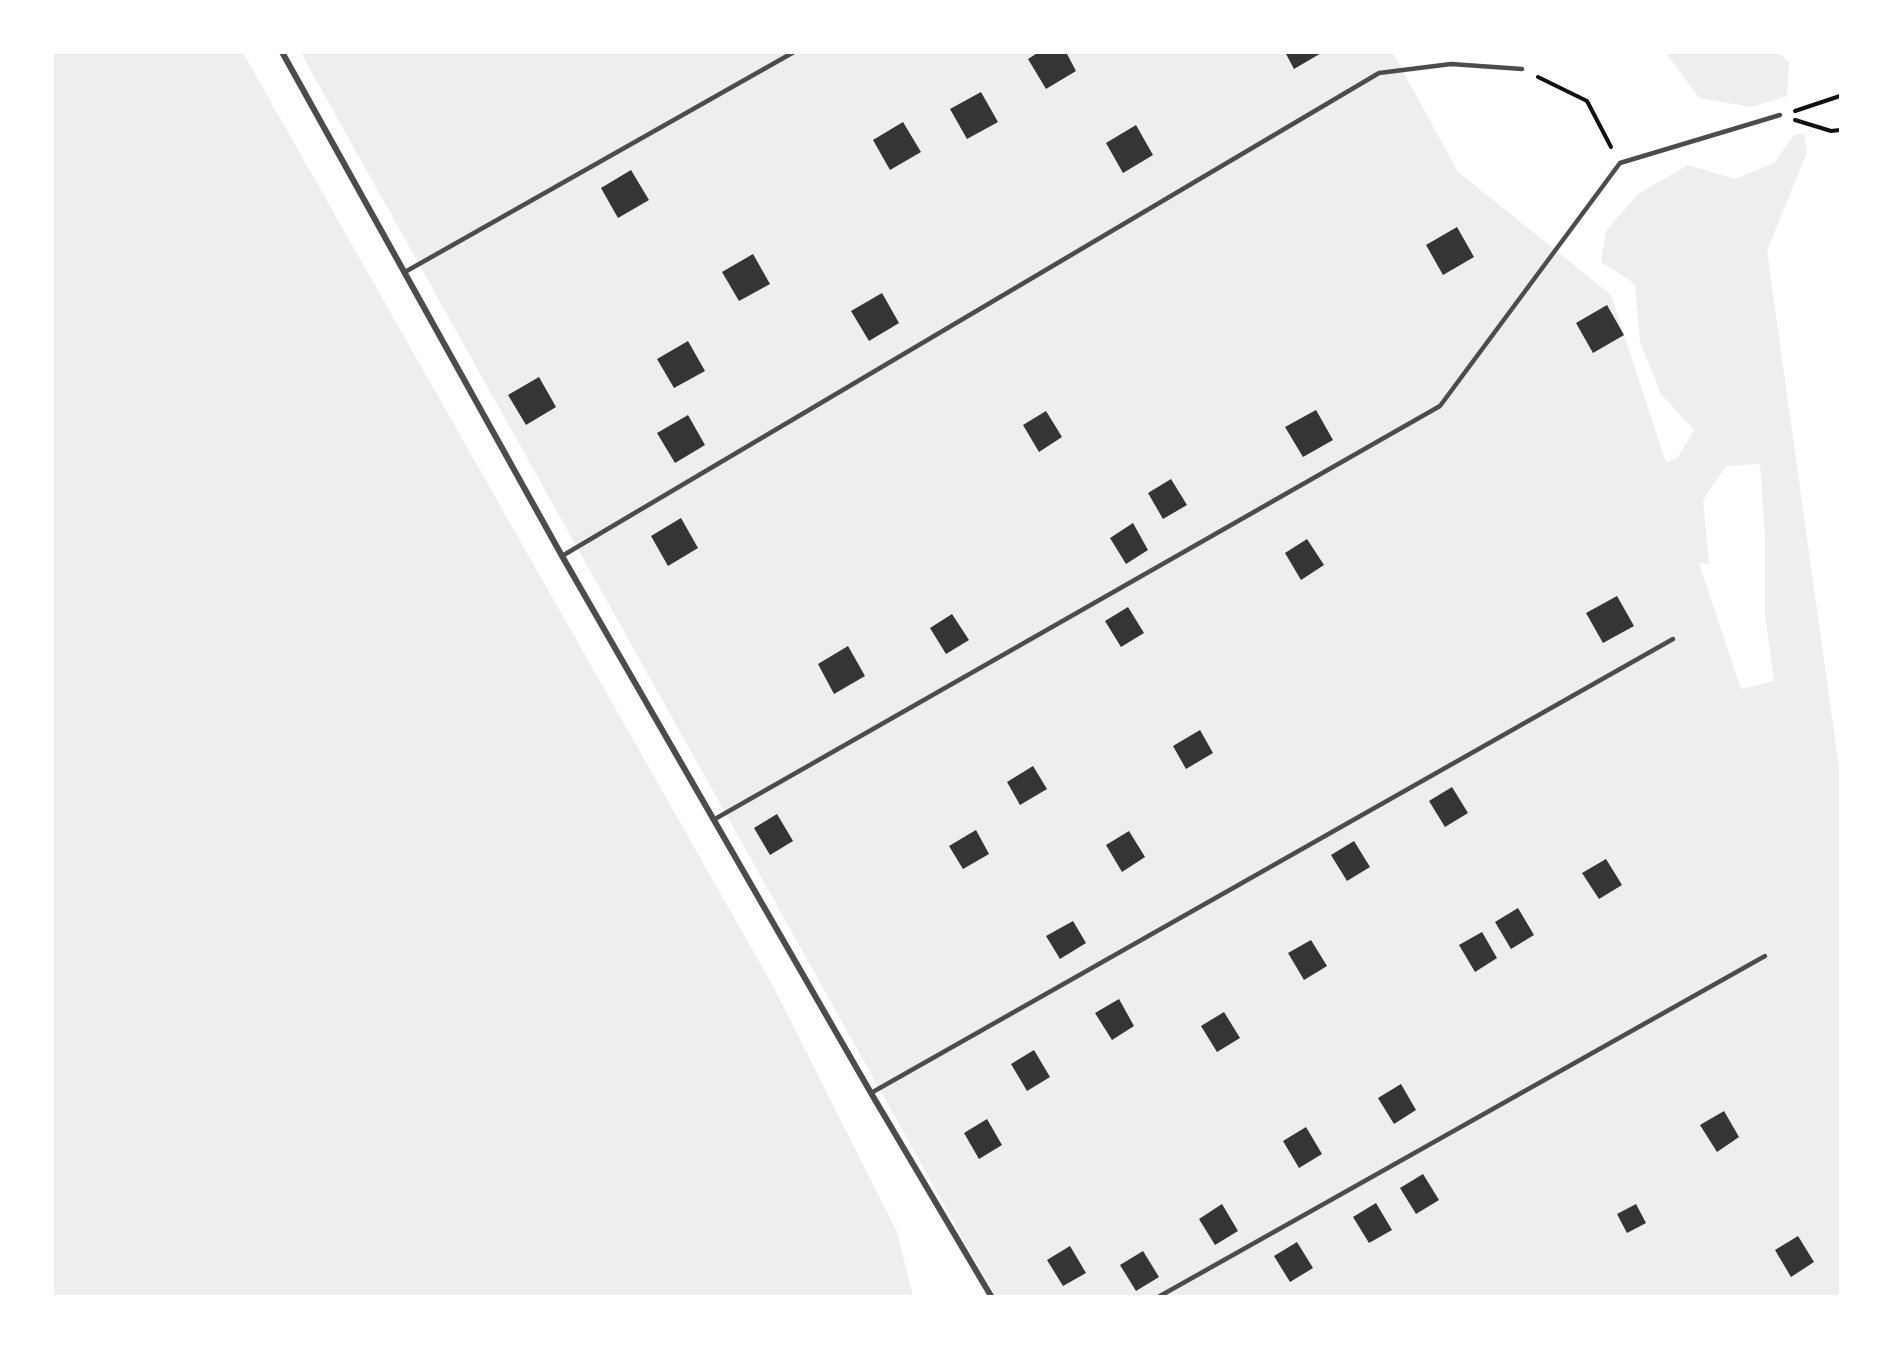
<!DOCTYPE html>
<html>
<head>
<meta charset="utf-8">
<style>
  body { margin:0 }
  #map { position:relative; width:1893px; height:1349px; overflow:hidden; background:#fff; font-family:"PT Sans Narrow",sans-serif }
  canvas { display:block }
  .frame { position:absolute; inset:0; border:54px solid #fff; pointer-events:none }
</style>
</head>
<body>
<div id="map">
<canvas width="1893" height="1349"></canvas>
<div class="frame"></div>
</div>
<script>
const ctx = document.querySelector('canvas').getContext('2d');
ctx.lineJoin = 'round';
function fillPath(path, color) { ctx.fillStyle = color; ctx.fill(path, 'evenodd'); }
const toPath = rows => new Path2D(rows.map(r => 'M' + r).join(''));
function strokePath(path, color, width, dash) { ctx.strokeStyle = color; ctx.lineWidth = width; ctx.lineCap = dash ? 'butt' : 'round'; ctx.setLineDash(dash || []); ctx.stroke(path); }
fillPath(toPath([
  [52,53,243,53,773,986,897,1232,913,1296,53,1296],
  [301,53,1393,53,1458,172,1611,295,1666,463,1678,457,1694,430,1661,394,1640,342,1635,284,1601,262,1606,231,1638,194,1688,165,1735,179,1774,163,1794,135,1804,134,1807,152,1767,251,1840,775,1840,1296,995,1296],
  [1760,464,1765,536,1765,614,1774,681,1741,689,1699,563,1709,564,1703,500,1726,466],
  [1666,53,1779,53,1789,62,1787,96,1752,107,1699,98]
]), '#eee');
fillPath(toPath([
  [1039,52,1066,52,1076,71,1046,89,1028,59],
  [1285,52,1323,52,1294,69],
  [981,92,998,122,967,139,950,109],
  [903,122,921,152,890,170,873,140],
  [1136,125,1153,155,1123,173,1106,143],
  [631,170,649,200,618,218,601,188],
  [1457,227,1474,257,1443,275,1426,245],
  [753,254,770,284,739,301,722,272],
  [882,293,899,323,869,341,851,311],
  [1607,305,1624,335,1593,353,1576,323],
  [688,341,705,371,674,388,657,359],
  [539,377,556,407,526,425,508,395],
  [1316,410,1333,440,1303,457,1285,427],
  [1046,411,1062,437,1039,452,1023,425],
  [688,415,705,445,675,463,657,433],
  [1171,479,1187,505,1163,519,1148,493],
  [681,518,698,548,668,566,651,536],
  [1133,523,1148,550,1126,564,1110,538],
  [1307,539,1324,565,1301,580,1285,553],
  [1617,596,1634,626,1603,643,1586,613],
  [1128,607,1144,633,1121,647,1105,621],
  [952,614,969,640,946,654,930,628],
  [848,646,865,676,834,694,818,664],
  [1200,730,1213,753,1186,769,1173,746],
  [1033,766,1047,789,1020,805,1007,782],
  [1452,787,1468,813,1445,827,1429,801],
  [777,814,793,841,770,855,754,828],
  [976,830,989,854,963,869,949,846],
  [1129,831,1145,857,1122,872,1106,845],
  [1354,841,1370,867,1347,881,1331,855],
  [1606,859,1622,885,1599,899,1582,873],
  [1518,908,1534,935,1511,949,1495,922],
  [1073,921,1086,943,1060,959,1046,936],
  [1482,932,1497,958,1475,972,1459,945],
  [1311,940,1327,966,1304,980,1288,953],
  [1119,999,1134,1026,1112,1040,1095,1013],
  [1224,1012,1240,1038,1217,1052,1201,1026],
  [1034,1050,1050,1077,1027,1091,1011,1064],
  [1401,1084,1416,1110,1394,1124,1378,1098],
  [1724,1111,1739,1137,1717,1152,1700,1125],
  [987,1119,1002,1145,979,1159,964,1133],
  [1306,1127,1322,1154,1299,1168,1283,1141],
  [1423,1174,1439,1200,1416,1214,1400,1188],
  [1376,1203,1392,1230,1369,1243,1353,1217],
  [1222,1204,1238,1231,1215,1245,1199,1219],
  [1636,1204,1646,1223,1627,1233,1617,1214],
  [1798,1236,1814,1262,1791,1277,1775,1250],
  [1297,1242,1313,1268,1290,1282,1274,1256],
  [1070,1246,1086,1273,1063,1286,1047,1260],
  [1143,1251,1159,1277,1136,1291,1120,1265]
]), '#353535');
strokePath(toPath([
  [1538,77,1587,101,1611,147],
  [1795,111,1840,96],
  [1795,120,1831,131,1840,130]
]), '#111', 4);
strokePath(toPath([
  [405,272,794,52],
  [562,556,1379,73,1451,64,1522,69],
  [715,819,1440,406,1620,163,1780,115],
  [871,1093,1673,639],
  [1160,1296,1765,956]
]), '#4c4c4c', 4.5);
strokePath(toPath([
  [282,52,562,556,871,1093,991,1296]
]), '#4c4c4c', 6);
</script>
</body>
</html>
